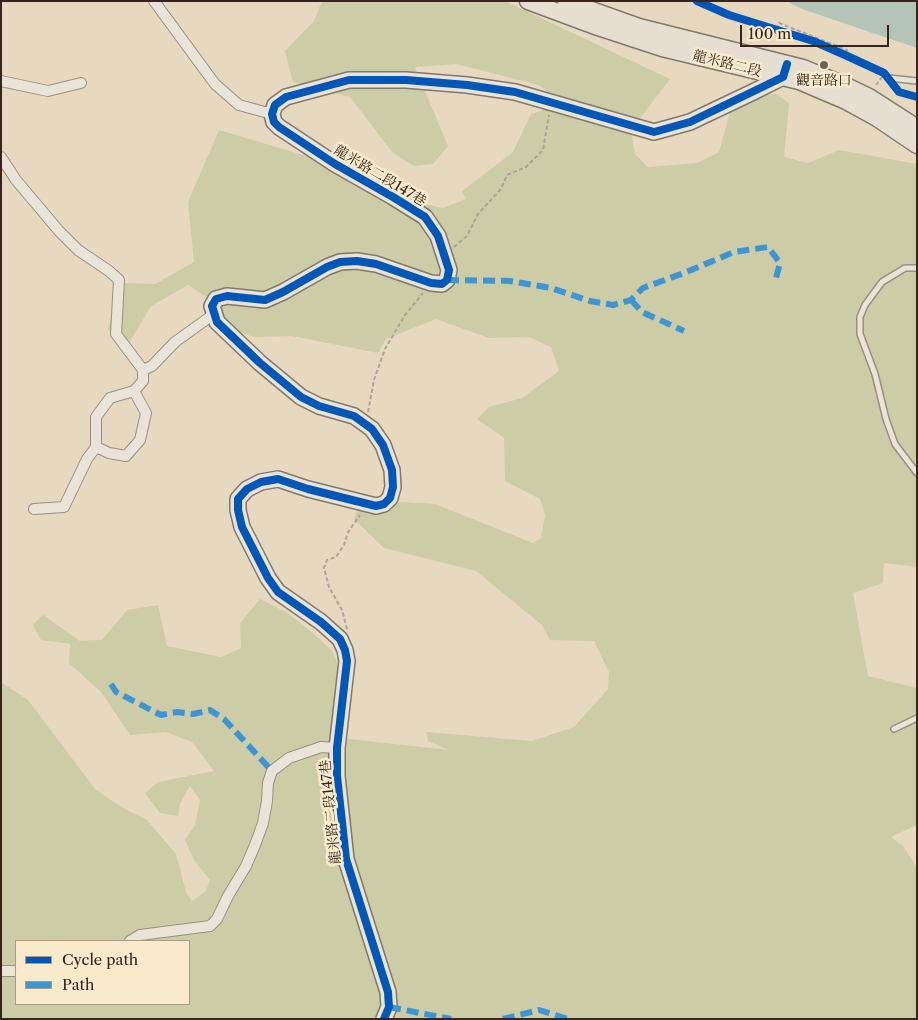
<!DOCTYPE html>
<html>
<head>
<meta charset="utf-8">
<style>
  body { margin:0 }
  #map { position:relative; width:918px; height:1020px; overflow:hidden; background:#e7d9c0; font-family:"Libre Caslon Text",serif }
  canvas { display:block }
  .frame { position:absolute; inset:0; border:2px solid #36241d; pointer-events:none }
  .legend { position:absolute; left:15px; top:940px; width:175px; height:65px; box-sizing:border-box; background:#f9eacc; border:1px solid #ab9b86; margin:0; padding:6px 9px; list-style:none; font-size:15px; color:#36241d }
  .legend li { display:flex; align-items:center; gap:10px; height:25px }
  .legend b { width:25px; border:1px solid #ab9b86 }
  .scale { position:absolute; left:740px; top:25px; width:149px; height:22px; box-sizing:border-box; border:2px solid #36241d; border-top:0; padding-left:6px; font-size:15px; line-height:18px; white-space:nowrap; color:#36241d; -webkit-text-stroke:4px #f9eacc; paint-order:stroke }
</style>
</head>
<body>
<div id="map">
<canvas width="918" height="1020"></canvas>
<div class="frame"></div>
<ul class="legend">
<li><b style="height:6px;background:#0057b8"></b>Cycle path</li>
<li><b style="height:6px;background:#3e95d5"></b>Path</li>
</ul>
<div class="scale">100 m</div>
</div>
<script>
const ctx = document.querySelector('canvas').getContext('2d');
ctx.lineJoin = 'round';
function fillPath(path, color) { ctx.fillStyle = color; ctx.fill(path, 'evenodd'); }
const toPath = rows => new Path2D(rows.map(r => 'M' + r).join(''));
function strokePath(path, color, width, dash) { ctx.strokeStyle = color; ctx.lineWidth = width; ctx.lineCap = dash ? 'butt' : 'round'; ctx.setLineDash(dash || []); ctx.stroke(path); }
function label(font, color, halo, rows, align = 'center') {
  ctx.font = font + ' "Libre Caslon Text","Noto Serif TC",serif'; ctx.lineWidth = 5; ctx.setLineDash([]); ctx.textBaseline = 'middle'; ctx.strokeStyle = halo; ctx.fillStyle = color; for (const [text, x, y, turn = 0] of rows) {
    ctx.save(); ctx.translate(x, y); ctx.rotate((+turn || 0) * Math.PI / 180); ctx.textAlign = isNaN(turn) ? turn : align; if (halo) ctx.strokeText(text, 0, 0); ctx.fillText(text, 0, 0); ctx.restore();
  }
}
fillPath(toPath([
  [322,1,505,1,670,79,631,130,635,154,648,167,697,163,719,152,734,97,776,94,789,103,784,157,808,163,839,150,917,164,917,567,884,563,883,583,853,593,868,676,917,688,917,825,891,837,903,846,917,868,917,1019,1,1019,1,682,28,700,95,789,121,807,147,820,176,854,186,892,192,901,206,891,210,880,194,860,185,840,195,825,200,800,190,786,180,804,178,816,160,813,145,793,158,782,214,771,192,742,166,732,130,735,101,692,69,663,70,644,41,640,33,625,43,615,80,641,102,640,127,610,158,605,167,646,221,657,241,648,240,623,260,599,286,612,314,634,331,650,336,659,340,677,331,726,349,739,449,750,428,741,426,732,532,741,574,727,608,689,609,672,594,641,550,640,542,625,476,571,384,548,354,519,359,506,384,501,435,504,533,543,541,538,545,515,540,499,505,481,504,438,477,419,489,407,522,398,559,371,551,347,529,337,489,338,436,319,386,339,378,353,292,336,253,337,221,325,212,301,188,285,151,306,129,343,108,330,119,283,155,284,194,262,188,202,219,130,320,160,379,194,443,208,466,199,462,191,513,152,531,114,555,106,555,98,539,85,456,64,415,67,448,146,433,164,414,166,392,152,350,97,293,82,285,51,314,21],
  [16,941,189,941,189,1004,16,1004]
]), '#cccca6');
fillPath(toPath([
  [786,1,917,1,917,48,802,9]
]), '#b4c4b7');
const lane = toPath([
  [889,78,917,81],
  [917,268,905,268,882,282,865,305,860,317,860,334,875,374,886,419,895,444,917,473],
  [894,729,917,718]
]);
const street = toPath([
  [154,1,215,84,239,105,272,114],
  [1,81,48,91,81,83],
  [1,157,16,180,59,231,78,250,109,271,119,280,116,334,143,370,152,366,175,342,214,314],
  [96,447,109,453,126,456,140,440,146,413,134,391],
  [34,509,64,507,87,459,96,447,96,417,110,398,134,391,143,381,143,370],
  [130,941,140,935,210,926,217,919,228,896,246,866,255,845,263,823,267,801,268,783,272,771,289,758,321,747,337,748],
  [1,971,16,971]
]);
const secondary = toPath([
  [384,1019,389,1007,388,992,346,859,337,776,337,748,347,661,345,650,340,639,321,622,278,592,268,578,242,527,238,510,238,499,247,489,261,482,278,479,308,489,376,506,384,504,390,498,393,487,392,470,383,445,372,429,354,416,319,406,301,397,260,363,217,322,212,306,216,299,227,296,265,300,283,292,327,267,340,262,357,261,376,264,431,283,442,284,447,280,449,270,438,236,425,217,393,197,335,164,279,127,274,122,272,114,275,105,286,97,349,80,406,80,467,85,515,92,654,132,690,122,753,92,783,77,786,69]
]);
const primary = toPath([
  [528,1,598,27,662,48,799,81,846,101,877,118,917,145],
  [566,1,639,27,803,68,844,85,869,97,917,128]
]);
strokePath(lane, '#998f81', 8);
strokePath(street, '#998f81', 12);
strokePath(secondary, '#81786b', 18);
strokePath(primary, '#81786b', 19);
strokePath(toPath([
  [776,29,779,23,847,50,845,55],
  [876,85,882,77],
  [454,247,467,236,478,214,501,189,507,175,526,167,543,150,549,115],
  [368,412,374,380,385,349,405,315,423,293],
  [347,629,342,610,329,587,324,568,327,560,336,557,344,545,348,532,360,515]
]), '#aaa399', 2, [4, 2.5]);
strokePath(lane, '#eae3d7', 5);
strokePath(street, '#eae3d7', 10);
strokePath(secondary, '#eae3d7', 15);
strokePath(primary, '#e6ded0', 16);
strokePath(toPath([
  [447,280,510,281,551,288,590,301,613,305,631,300,643,288,684,273,734,252,768,247,780,263,776,278],
  [631,300,642,312,684,331],
  [111,684,116,692,161,715,177,712,193,714,210,710,224,719,272,771],
  [389,1007,451,1019],
  [503,1019,539,1010,568,1019]
]), '#3e95d5', 6, [12, 6]);
strokePath(toPath([
  [697,1,729,15,813,41,845,55,884,73,899,92,917,97],
  [384,1019,389,1007,388,992,346,859,337,776,337,748,347,661,345,650,340,639,321,622,278,592,268,578,242,527,238,510,238,499,247,489,261,482,278,479,308,489,376,506,384,504,390,498,393,487,392,470,383,445,372,429,354,416,319,406,301,397,260,363,217,322,212,306,216,299,227,296,265,300,283,292,327,267,340,262,357,261,376,264,431,283,442,284,447,280,449,270,438,236,425,217,393,197,335,164,279,127,274,122,272,114,275,105,286,97,349,80,406,80,467,85,515,92,654,132,690,122,783,77,787,64]
]), '#0057b8', 8);
for (const [x, y, r, color] of [
  [824,65,5,"#746356"]
]) { const dot = new Path2D(); dot.arc(x, y, r, 0, 2 * Math.PI); ctx.fillStyle = color; ctx.fill(dot); strokePath(dot, '#f9eacc', 2); }
label('14px', '#36241d', '#f9eacc', [
  ["龍米路二段",727,64,14],
  ["龍米路二段147巷",380,176,31],
  ["龍米路二段147巷",331,812,-96]
]);
label('14px', '#36241d', '#f9eacc', [
  ["觀音路口",824,81]
]);
</script>
</body>
</html>
